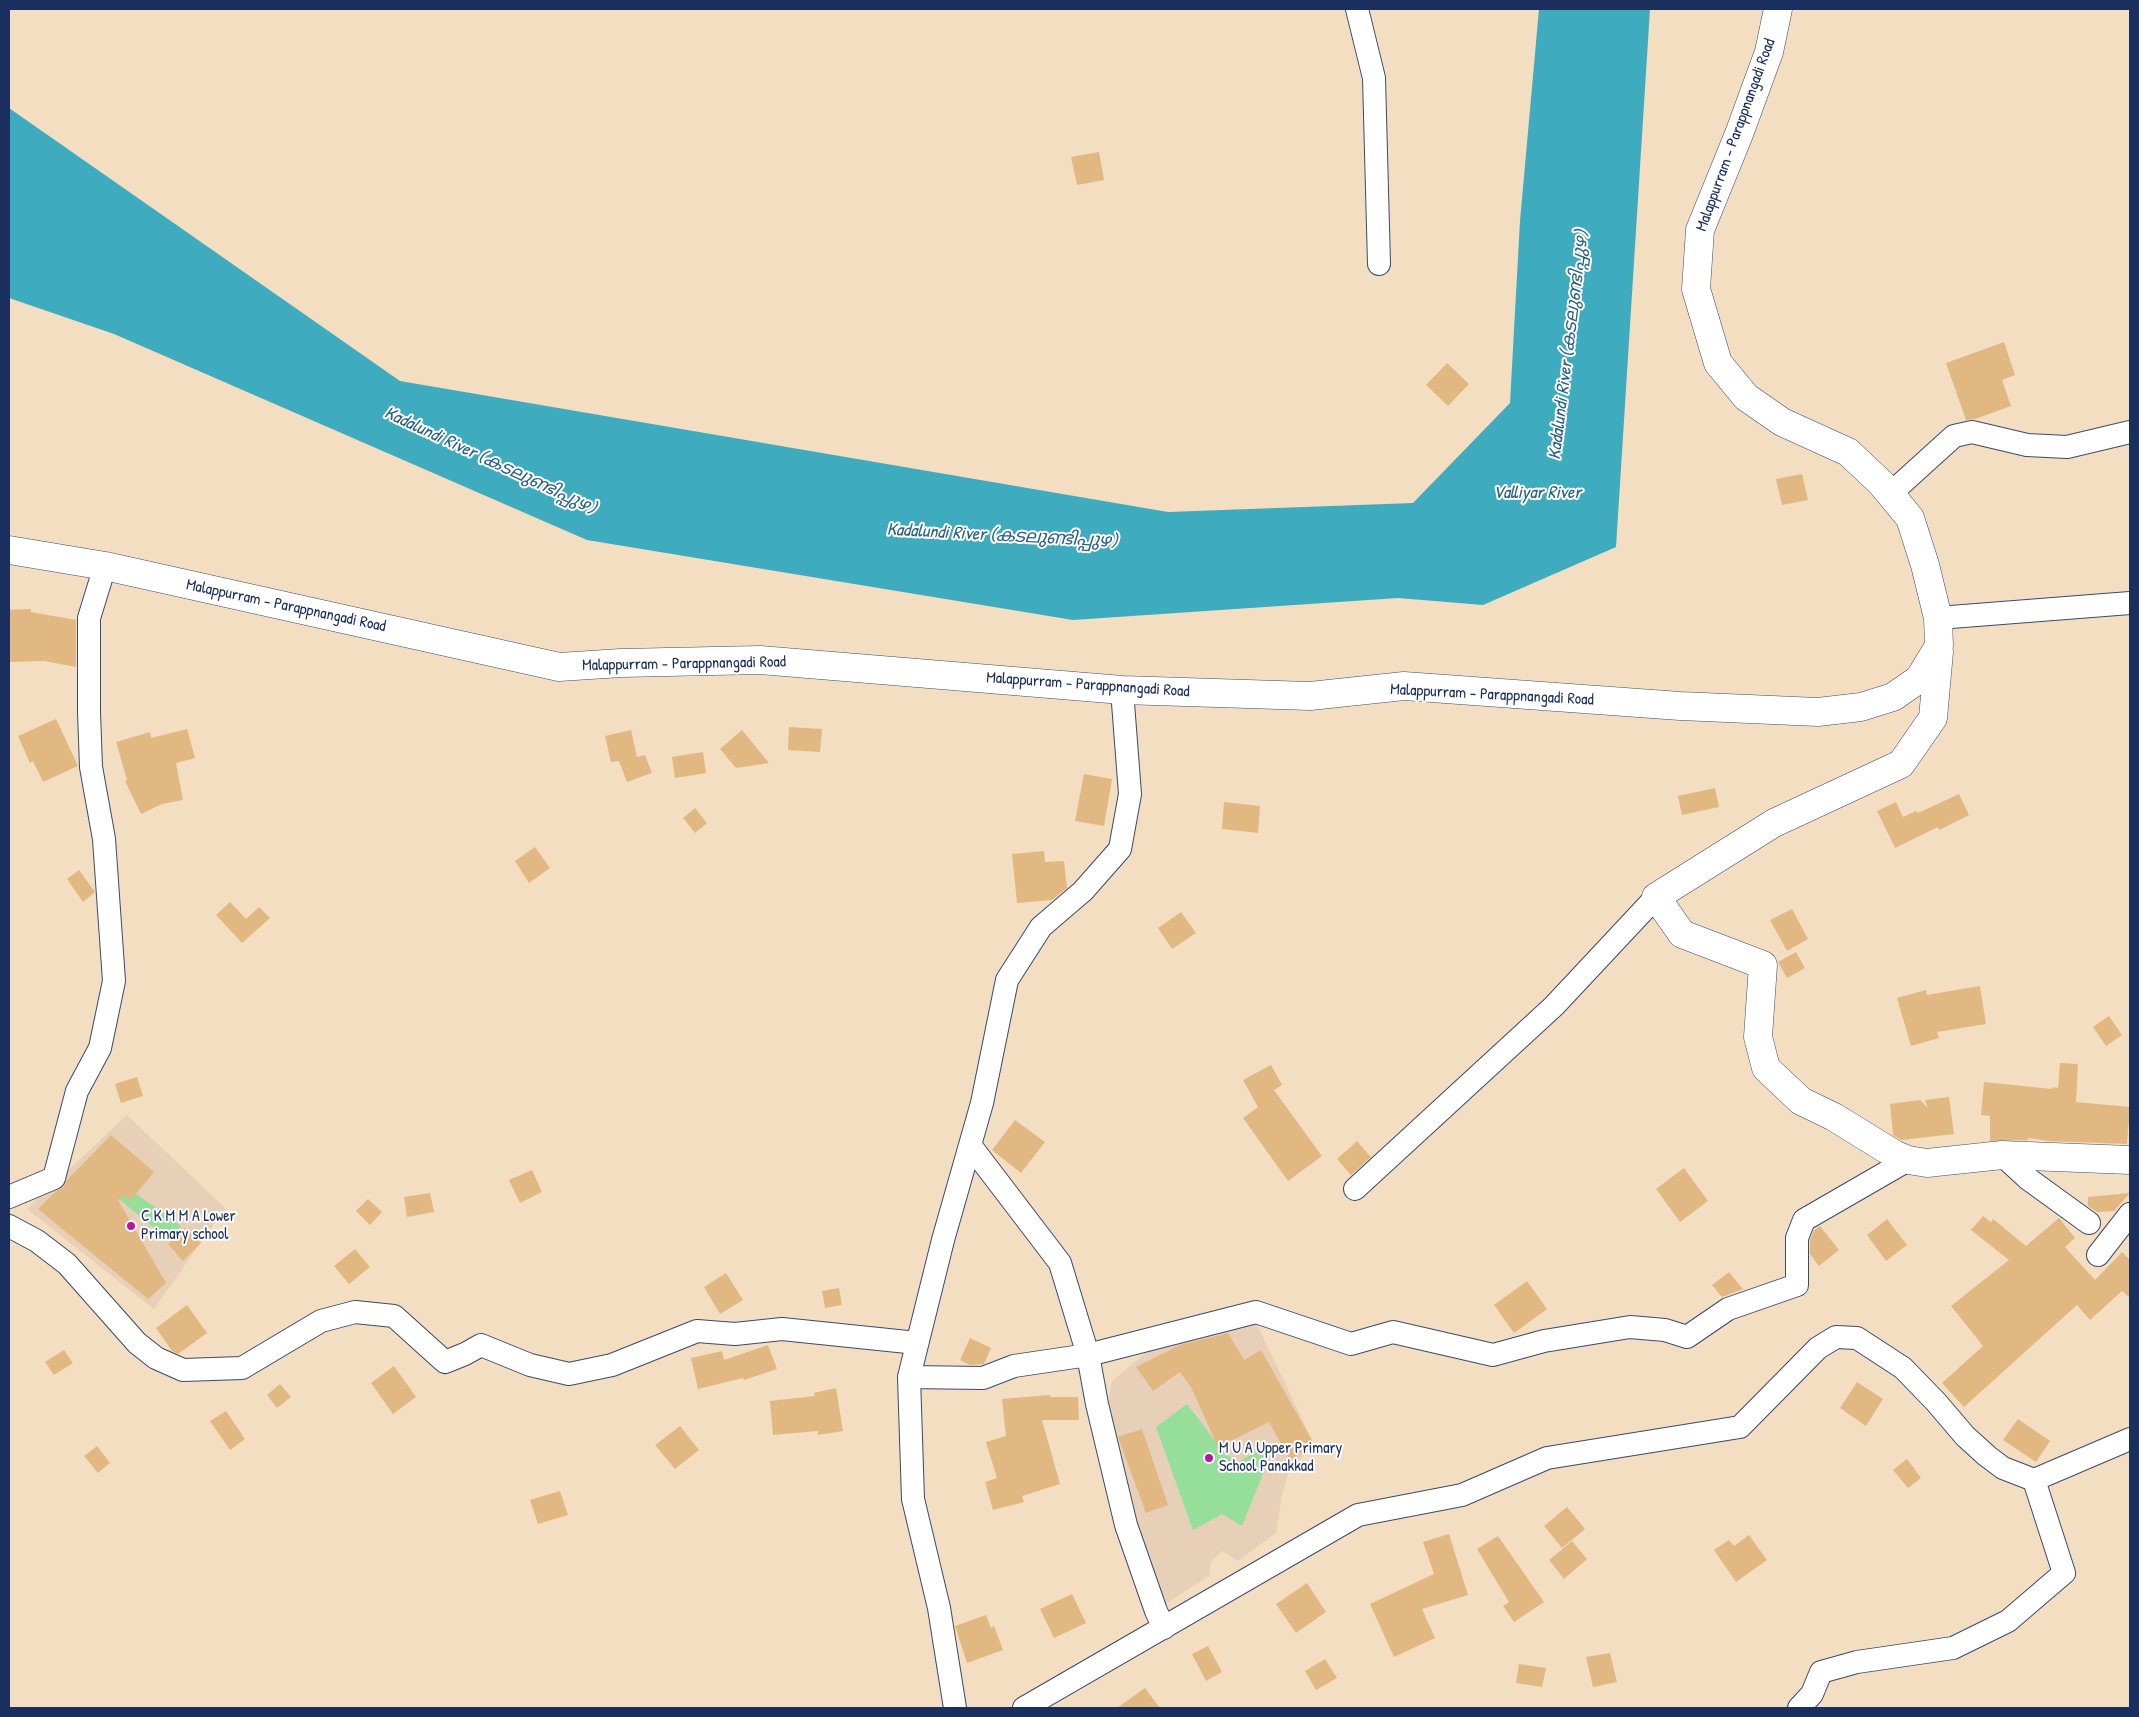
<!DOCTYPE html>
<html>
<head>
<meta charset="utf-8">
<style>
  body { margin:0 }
  #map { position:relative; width:2139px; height:1717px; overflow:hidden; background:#f3dec2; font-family:"Patrick Hand",sans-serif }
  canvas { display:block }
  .frame { position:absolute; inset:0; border:10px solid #1b2f5e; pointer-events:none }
</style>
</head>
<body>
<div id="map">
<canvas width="2139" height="1717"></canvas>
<div class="frame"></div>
</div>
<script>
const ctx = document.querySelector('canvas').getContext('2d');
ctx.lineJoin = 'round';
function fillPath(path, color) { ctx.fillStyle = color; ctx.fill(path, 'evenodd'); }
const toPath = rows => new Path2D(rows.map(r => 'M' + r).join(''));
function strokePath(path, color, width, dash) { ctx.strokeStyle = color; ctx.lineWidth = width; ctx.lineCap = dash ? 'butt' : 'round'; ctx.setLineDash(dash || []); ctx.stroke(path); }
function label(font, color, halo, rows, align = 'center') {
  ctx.font = font + ' "Patrick Hand","Noto Sans Malayalam",sans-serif'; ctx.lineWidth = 4; ctx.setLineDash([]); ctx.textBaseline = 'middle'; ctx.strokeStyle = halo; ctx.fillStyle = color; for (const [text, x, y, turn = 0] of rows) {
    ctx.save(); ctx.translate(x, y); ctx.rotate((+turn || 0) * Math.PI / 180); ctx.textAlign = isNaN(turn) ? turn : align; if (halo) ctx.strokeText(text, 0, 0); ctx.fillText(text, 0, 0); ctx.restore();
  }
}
fillPath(toPath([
  [127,1115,225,1208,154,1309,27,1209],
  [1252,1314,1314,1444,1288,1473,1282,1496,1276,1533,1238,1561,1222,1551,1211,1562,1209,1576,1164,1605,1138,1537,1106,1416,1112,1381,1162,1339]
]), '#e7cfb8');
fillPath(toPath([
  [109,1174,181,1226,166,1238,101,1184],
  [1187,1404,1225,1454,1238,1462,1259,1450,1268,1461,1242,1526,1222,1514,1193,1530,1156,1427]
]), '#95df9a');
fillPath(toPath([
  [1539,9,1650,9,1616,547,1483,605,1398,598,1073,620,587,540,114,334,9,298,9,108,400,381,1168,512,1413,503,1510,403,1520,221]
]), '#3fabbe');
fillPath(toPath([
  [1099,152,1104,180,1077,185,1071,157],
  [2004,342,2015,375,2002,380,2011,406,1975,419,1966,420,1946,363],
  [1447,363,1469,384,1448,406,1426,385],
  [1802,474,1808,500,1782,505,1776,479],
  [31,609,31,612,76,620,76,667,44,661,9,662,9,610],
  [56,719,78,766,43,782,33,761,30,763,18,736],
  [789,727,822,729,820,752,788,750],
  [187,729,195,758,176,763,183,800,162,804,141,814,125,781,127,780,116,742,150,732,151,738],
  [631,730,637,757,645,755,652,773,627,782,619,761,611,762,605,736],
  [742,730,769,763,736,768,720,749],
  [703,752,706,773,675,778,672,757],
  [1084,774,1112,779,1104,826,1075,821],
  [1715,788,1719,807,1682,815,1678,796],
  [1959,794,1969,815,1939,830,1938,827,1895,848,1877,811,1896,802,1903,817,1916,811,1918,813],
  [1224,802,1260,806,1258,833,1222,829],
  [695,808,707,823,695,833,683,818],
  [535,847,550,868,529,883,515,861],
  [1044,851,1045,862,1064,861,1067,888,1052,900,1017,903,1012,854],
  [79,870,95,892,83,902,67,879],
  [230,902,246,919,259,907,270,918,242,943,216,915],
  [1792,909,1808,939,1787,951,1770,920],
  [1181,912,1196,933,1172,949,1158,928],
  [1796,952,1805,968,1787,978,1778,962],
  [1980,986,1986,1024,1937,1032,1939,1038,1911,1046,1897,998,1926,990,1927,995],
  [2109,1016,2122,1035,2106,1046,2093,1027],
  [2060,1063,2078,1064,2076,1102,2130,1107,2127,1144,2049,1141,2028,1138,2028,1140,1990,1141,1990,1116,1981,1115,1984,1082,2052,1089,2052,1087,2058,1088],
  [1271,1065,1282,1085,1274,1090,1322,1156,1288,1181,1243,1118,1258,1107,1243,1080],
  [137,1077,143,1096,121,1103,115,1084],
  [1949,1097,1954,1134,1901,1140,1893,1135,1890,1104,1920,1100,1928,1108,1925,1100],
  [1015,1120,1045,1142,1021,1173,992,1150],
  [111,1135,154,1172,130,1201,125,1195,118,1200,166,1283,148,1299,38,1209,56,1191,64,1187,67,1180],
  [1357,1141,1371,1157,1351,1175,1337,1159],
  [1684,1168,1708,1201,1680,1222,1656,1189],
  [532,1170,542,1192,520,1203,509,1180],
  [430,1193,434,1212,407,1217,404,1197],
  [2130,1193,2114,1211,2097,1212,2088,1206,2088,1197],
  [368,1199,382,1212,370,1225,356,1211],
  [1983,1216,1991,1222,1993,1219,2026,1246,2059,1218,2075,1238,2065,1247,2095,1280,2122,1252,2130,1260,2130,1298,2122,1291,2090,1320,2077,1305,1964,1407,1942,1383,1983,1346,1951,1306,2009,1260,1971,1230],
  [1887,1219,1907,1245,1886,1261,1867,1235],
  [1820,1226,1839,1250,1819,1266,1810,1254,1810,1240,1814,1230],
  [184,1228,201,1243,183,1261,168,1244],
  [355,1249,370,1267,349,1284,334,1266],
  [1729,1272,1743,1289,1722,1297,1712,1285],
  [726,1273,743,1300,720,1314,704,1287],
  [1527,1281,1547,1309,1514,1333,1494,1305],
  [839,1288,842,1305,825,1308,822,1291],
  [187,1305,207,1333,178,1354,172,1351,156,1328],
  [1228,1333,1244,1360,1261,1350,1314,1444,1290,1460,1269,1422,1218,1447,1191,1387,1180,1372,1153,1391,1136,1367,1180,1345],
  [970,1338,991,1348,984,1364,970,1365,960,1360],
  [768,1345,777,1369,744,1380,743,1378,698,1389,691,1358,722,1351,724,1360],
  [64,1350,73,1363,54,1375,45,1362],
  [394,1366,416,1397,393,1414,371,1383],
  [1857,1382,1883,1399,1866,1426,1840,1408],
  [280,1384,291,1397,277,1408,267,1395],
  [836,1388,843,1431,818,1435,818,1431,773,1435,770,1401,815,1396,814,1393],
  [1050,1395,1050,1397,1078,1397,1079,1420,1042,1420,1060,1484,1022,1496,1024,1502,993,1510,985,1482,997,1478,986,1442,1006,1436,1002,1399],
  [226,1411,245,1439,230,1450,210,1421],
  [2018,1419,2050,1441,2036,1462,2003,1440],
  [680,1426,699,1450,675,1469,655,1445],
  [1142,1429,1168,1505,1146,1513,1118,1437],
  [97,1446,110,1463,98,1473,84,1456],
  [1907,1459,1921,1478,1908,1488,1893,1470],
  [560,1491,568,1515,538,1524,530,1500],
  [1567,1507,1585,1529,1562,1548,1544,1526],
  [1449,1534,1468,1595,1422,1609,1435,1638,1394,1657,1370,1604,1434,1574,1423,1542],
  [1749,1535,1767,1560,1736,1582,1714,1550,1729,1540,1734,1546],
  [1498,1536,1544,1602,1514,1622,1503,1606,1509,1602,1477,1549],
  [1572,1541,1587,1559,1564,1579,1549,1560],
  [1307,1583,1326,1612,1296,1633,1276,1604],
  [1072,1594,1086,1623,1054,1638,1040,1609],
  [986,1615,991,1628,994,1626,1003,1650,967,1663,955,1626],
  [1208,1646,1222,1672,1206,1681,1192,1654],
  [1610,1653,1617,1682,1593,1687,1586,1657],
  [1325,1659,1337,1678,1316,1690,1305,1671],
  [1519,1664,1546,1668,1542,1687,1516,1683],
  [1145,1688,1160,1708,1117,1708]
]), '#e2b882');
const minor = toPath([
  [1357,9,1374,78,1379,264],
  [1890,494,1954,436,1972,432,2027,445,2067,447,2130,432],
  [1938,618,2130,603],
  [970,1145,1060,1263,1088,1355,1097,1404,1126,1525,1156,1611,1164,1628],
  [2002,1155,2027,1178,2089,1223],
  [1355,1189,1554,1006,1656,897],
  [9,1197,54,1178,77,1091,100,1048,114,981,104,839,91,767,89,712,89,618,105,566],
  [9,1226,37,1241,67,1264,137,1343,156,1358,183,1370,242,1368,321,1321,355,1312,394,1316,445,1362,465,1354,481,1345,530,1365,569,1374,612,1365,697,1331,735,1334,782,1329,917,1343],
  [2098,1255,2130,1214],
  [909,1377,983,1378,1014,1366,1088,1355,1256,1312,1351,1344,1393,1332,1493,1355,1544,1341,1630,1327,1665,1330,1687,1337,1728,1309,1797,1285,1797,1238,1804,1220,1908,1160],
  [955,1708,939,1608,913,1499,909,1377,943,1240,982,1103,1007,980,1041,927,1083,891,1120,849,1130,794,1122,690],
  [1024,1708,1358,1515,1462,1495,1547,1458,1740,1427,1818,1348,1836,1337,1857,1338,1903,1368,1936,1402,1965,1436,1987,1456,2003,1468,2034,1480,2130,1439],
  [1799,1708,1812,1694,1821,1672,1857,1662,1953,1648,2008,1621,2064,1573,2034,1480]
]);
const major = toPath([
  [9,550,105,566,559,667,621,663,760,660,1122,690,1310,696,1404,686,1680,706,1818,712,1861,707,1893,697,1919,679,1939,646,1938,618,1925,565,1910,518,1881,483,1848,452,1782,422,1746,397,1718,363,1696,289,1700,230,1739,134,1769,52,1778,9],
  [1939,652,1933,718,1901,764,1774,823,1656,897,1682,934,1763,965,1758,1037,1766,1068,1801,1101,1834,1117,1894,1154,1908,1160,1927,1163,2002,1155,2130,1160]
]);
strokePath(minor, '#3b496d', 24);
strokePath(major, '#3b496d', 29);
strokePath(minor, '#fff', 22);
strokePath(major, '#fff', 28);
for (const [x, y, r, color] of [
  [131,1226,5,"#b5179e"],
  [1209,1458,5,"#b5179e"]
]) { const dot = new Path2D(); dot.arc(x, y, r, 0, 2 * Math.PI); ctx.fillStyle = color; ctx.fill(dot); strokePath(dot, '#fff', 2); }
label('16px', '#1b2f5e', '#fff', [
  ["Malappurram - Parappnangadi Road",1736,135,-70],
  ["Malappurram - Parappnangadi Road",286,606,12],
  ["Malappurram - Parappnangadi Road",684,664,-1],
  ["Malappurram - Parappnangadi Road",1088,685,4],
  ["Malappurram - Parappnangadi Road",1492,695,3]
]);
label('16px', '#1b2f5e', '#fff', [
  ["C K M M A Lower",141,1217],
  ["Primary school",141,1235],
  ["M U A Upper Primary",1219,1449],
  ["School Panakkad",1219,1467]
], 'left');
label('italic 18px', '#296184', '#fff', [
  ["Kadalundi River (കടലുണ്ടിപ്പുഴ)",1569,345,-83],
  ["Kadalundi River (കടലുണ്ടിപ്പുഴ)",490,461,25],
  ["Valliyar River",1537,493],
  ["Kadalundi River (കടലുണ്ടിപ്പുഴ)",1002,536,3]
]);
</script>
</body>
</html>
